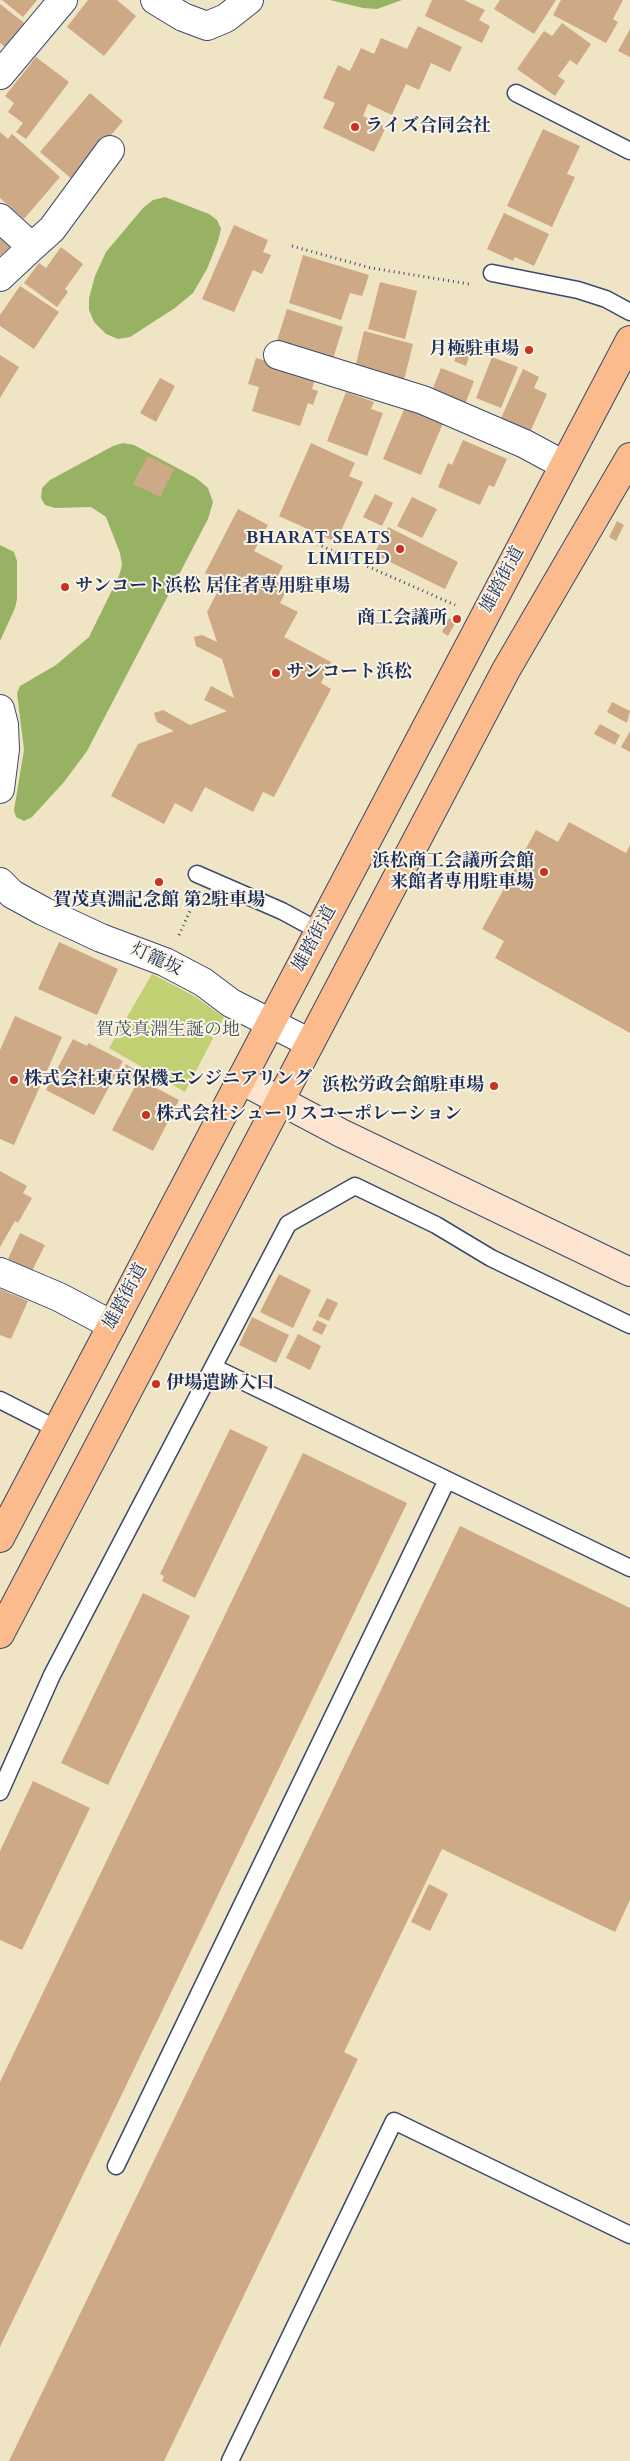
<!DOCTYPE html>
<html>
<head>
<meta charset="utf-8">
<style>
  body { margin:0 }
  canvas { display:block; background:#efe4c4 }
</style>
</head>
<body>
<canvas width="630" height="2461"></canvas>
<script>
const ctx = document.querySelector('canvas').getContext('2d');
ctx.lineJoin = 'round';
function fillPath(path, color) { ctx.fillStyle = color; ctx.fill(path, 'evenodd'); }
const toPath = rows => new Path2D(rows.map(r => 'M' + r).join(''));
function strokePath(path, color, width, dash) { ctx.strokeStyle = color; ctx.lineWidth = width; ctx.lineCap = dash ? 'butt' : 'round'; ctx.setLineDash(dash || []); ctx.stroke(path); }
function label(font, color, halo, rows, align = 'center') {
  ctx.font = font + ' Cardo,"Noto Serif JP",serif'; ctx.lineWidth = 4; ctx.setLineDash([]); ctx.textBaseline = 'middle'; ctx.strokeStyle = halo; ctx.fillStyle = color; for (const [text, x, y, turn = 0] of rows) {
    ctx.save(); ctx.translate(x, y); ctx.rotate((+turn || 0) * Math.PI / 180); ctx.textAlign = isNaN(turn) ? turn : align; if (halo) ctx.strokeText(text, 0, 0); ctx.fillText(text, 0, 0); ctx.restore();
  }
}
fillPath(toPath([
  [152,974,194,996,224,1017,185,1092,109,1048]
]), '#c1d072');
fillPath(toPath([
  [330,0,402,0,377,9,363,8],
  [165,197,209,214,217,220,221,229,218,241,207,269,193,293,175,308,130,337,118,339,106,334,94,322,89,310,89,298,95,276,106,252,143,208,153,200],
  [123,443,134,445,196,478,208,488,213,502,208,519,87,751,64,782,32,817,24,821,16,817,14,810,24,750,17,693,20,686,56,665,89,637,119,576,122,565,120,553,106,517,91,507,55,508,45,505,41,498,42,488,50,480,113,446],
  [0,545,14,552,17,561,17,599,15,608,0,641]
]), '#98b264');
fillPath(toPath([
  [2,0,37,0,23,17],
  [88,0,117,0,136,16,104,56,67,27],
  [432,0,464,0,485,10,479,20,490,26,482,43,425,16],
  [500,0,556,0,534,34,494,9],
  [561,0,623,0,613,19,618,22,606,43,553,15],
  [0,4,27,25,8,49,0,43],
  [562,23,591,44,577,65,570,60,558,76,565,81,555,96,517,69,544,31,552,36],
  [418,26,462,47,450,72,431,63,419,90,406,84,392,115,368,104,363,116,386,127,374,152,323,128,335,103,323,98,338,65,350,71,361,48,374,54,381,38,407,49],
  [630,29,630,57,618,51],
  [36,57,69,82,26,139,16,132,23,123,8,112,14,103,5,96],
  [90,93,123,121,73,180,40,152],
  [543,129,580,146,567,174,575,177,552,227,507,206],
  [0,132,8,139,12,134,60,177,24,219,0,198],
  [504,213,549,234,534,266,515,257,513,261,487,249],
  [234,225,268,240,263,252,271,255,262,274,253,270,234,312,202,299],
  [0,234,11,246,0,256],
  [61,247,83,264,65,289,68,292,57,307,24,283,39,263,46,268],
  [303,255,369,275,362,296,350,293,341,320,289,303],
  [380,282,417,291,405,339,368,329],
  [20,286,59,312,34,349,0,326,0,315],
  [287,309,343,327,331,365,275,347],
  [364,331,413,344,404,380,354,372],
  [458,353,469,357,466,366,454,361],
  [0,355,19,367,0,398],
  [492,357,518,367,501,408,476,398],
  [256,358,316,376,312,389,318,391,313,405,308,403,300,426,252,411,259,387,248,384],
  [441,368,474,381,464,407,431,393],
  [523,369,539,377,534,388,547,394,527,439,498,425],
  [160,378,175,386,156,422,140,413],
  [346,392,374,402,371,409,383,413,367,456,327,441],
  [406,405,444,421,421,475,383,459],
  [463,440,507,459,494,487,489,485,480,505,438,487,448,463,452,465],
  [311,443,355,463,349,476,363,482,336,542,279,516],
  [148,456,174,469,160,497,133,484],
  [375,494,393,503,382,526,363,517],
  [412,497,437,509,422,538,397,526],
  [238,509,268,525,254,551,283,566,275,581,288,588,280,603,298,612,284,637,331,662,321,683,331,689,274,797,263,792,253,812,205,787,192,812,175,803,164,824,111,796,138,744,174,731,157,722,154,713,163,710,190,725,227,711,204,700,211,686,234,698,222,659,196,646,194,637,202,635,217,642,207,612,222,583,205,573],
  [617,521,624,525,616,541,609,537],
  [388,527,458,562,445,589,374,554],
  [449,618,456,622,448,636,442,632],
  [612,702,630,711,627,723,607,712],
  [600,724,620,735,615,745,594,734],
  [630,731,630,752,621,747],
  [569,822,626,853,630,845,630,1033,495,958,504,941,482,929,536,830,558,842],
  [59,942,118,969,97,1015,38,989],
  [15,1016,62,1037,14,1145,0,1139,0,1050],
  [73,1039,87,1046,88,1043,123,1061,94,1115,46,1090],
  [126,1064,137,1071,131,1083,120,1078],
  [139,1079,179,1100,153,1151,112,1130],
  [0,1171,27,1186,23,1193,32,1198,18,1223,15,1221,0,1247],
  [20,1233,45,1245,32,1271,8,1259],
  [279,1274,311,1290,293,1328,260,1312],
  [0,1289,28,1301,11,1339,0,1335],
  [327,1298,338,1303,329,1321,318,1316],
  [252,1317,289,1335,276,1363,239,1345],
  [317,1320,327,1325,322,1335,312,1330],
  [298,1334,321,1346,310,1370,286,1358],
  [230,1429,268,1447,195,1598,162,1581,164,1576,160,1574],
  [303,1453,407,1503,0,2347,0,2082],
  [460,1526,630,1608,630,1900,615,1932,442,1849,344,2052,358,2059,164,2461,9,2461],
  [143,1593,190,1616,108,1785,61,1763],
  [33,1781,90,1808,22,1950,0,1940,0,1851],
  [429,1884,448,1894,430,1931,411,1922]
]), '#cea985');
const lane = toPath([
  [516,93,630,151],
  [492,273,578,290,606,299,630,312],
  [197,874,282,911,319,931],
  [213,1367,630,1568],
  [0,1400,57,1429],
  [0,1792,52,1675,288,1224,355,1186,436,1225,491,1258,630,1325],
  [116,2166,447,1480],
  [230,2461,394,2121,630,2235]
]);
const street = toPath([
  [155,0,183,17,207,26,226,18,249,0],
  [0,75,63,0],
  [0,218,32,247,0,277],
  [32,247,52,229,110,150],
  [278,355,423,400,525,444,564,465],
  [0,709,4,725,5,749,0,789],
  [0,882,12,894,43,911,101,938,165,962,203,982,231,1003,310,1043],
  [0,1272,59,1297,112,1325]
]);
const secondary = toPath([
  [241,1080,341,1133,630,1272]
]);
const primary = toPath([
  [0,1538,630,340],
  [0,1634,506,670,630,457]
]);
strokePath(lane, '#3b4a6d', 19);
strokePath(street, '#3b4a6d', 30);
strokePath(secondary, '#3b4a6d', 30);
strokePath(primary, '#3b4a6d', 30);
strokePath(toPath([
  [292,246,371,268,469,284],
  [308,540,455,605],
  [179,935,190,911]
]), '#3b4a6d', 3, [1, 4]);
strokePath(lane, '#fff', 16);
strokePath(street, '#fff', 28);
strokePath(secondary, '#fde4d1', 28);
strokePath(primary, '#fbbb8c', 28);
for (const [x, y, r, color] of [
  [355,127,5,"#c8321e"],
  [529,350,5,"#c8321e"],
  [400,549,5,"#c8321e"],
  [65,587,5,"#c8321e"],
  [457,619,5,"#c8321e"],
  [276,673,5,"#c8321e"],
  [544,872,5,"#c8321e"],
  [159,882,5,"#c8321e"],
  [14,1080,5,"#c8321e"],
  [494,1086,5,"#c8321e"],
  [146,1115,5,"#c8321e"],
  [156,1384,5,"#c8321e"]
]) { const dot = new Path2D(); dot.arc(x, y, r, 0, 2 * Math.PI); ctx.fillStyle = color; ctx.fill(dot); strokePath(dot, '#fcf5e5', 2); }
label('bold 18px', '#1b2f5e', '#fcf5e5', [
  ["ライズ合同会社",365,127],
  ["月極駐車場",519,350,"right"],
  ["BHARAT SEATS",390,539,"right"],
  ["LIMITED",390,560,"right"],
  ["サンコート浜松 居住者専用駐車場",75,587],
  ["商工会議所",447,619,"right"],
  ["サンコート浜松",286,673],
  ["浜松商工会議所会館",534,862,"right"],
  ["来館者専用駐車場",534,883,"right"],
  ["賀茂真淵記念館 第2駐車場",159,901,"center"],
  ["株式会社東京保機エンジニアリング",24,1080],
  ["浜松労政会館駐車場",484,1086,"right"],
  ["株式会社シューリスコーポレーション",156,1115],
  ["伊場遺跡入口",166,1384]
], 'left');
label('18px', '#1b2f5e', '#fcf5e5', [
  ["雄踏街道",503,580,-62],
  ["雄踏街道",315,939,-62],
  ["灯籠坂",156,960,24],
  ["雄踏街道",126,1297,-62]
]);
label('18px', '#445763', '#fcf5e5', [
  ["賀茂真淵生誕の地",168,1031]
]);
</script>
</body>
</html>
